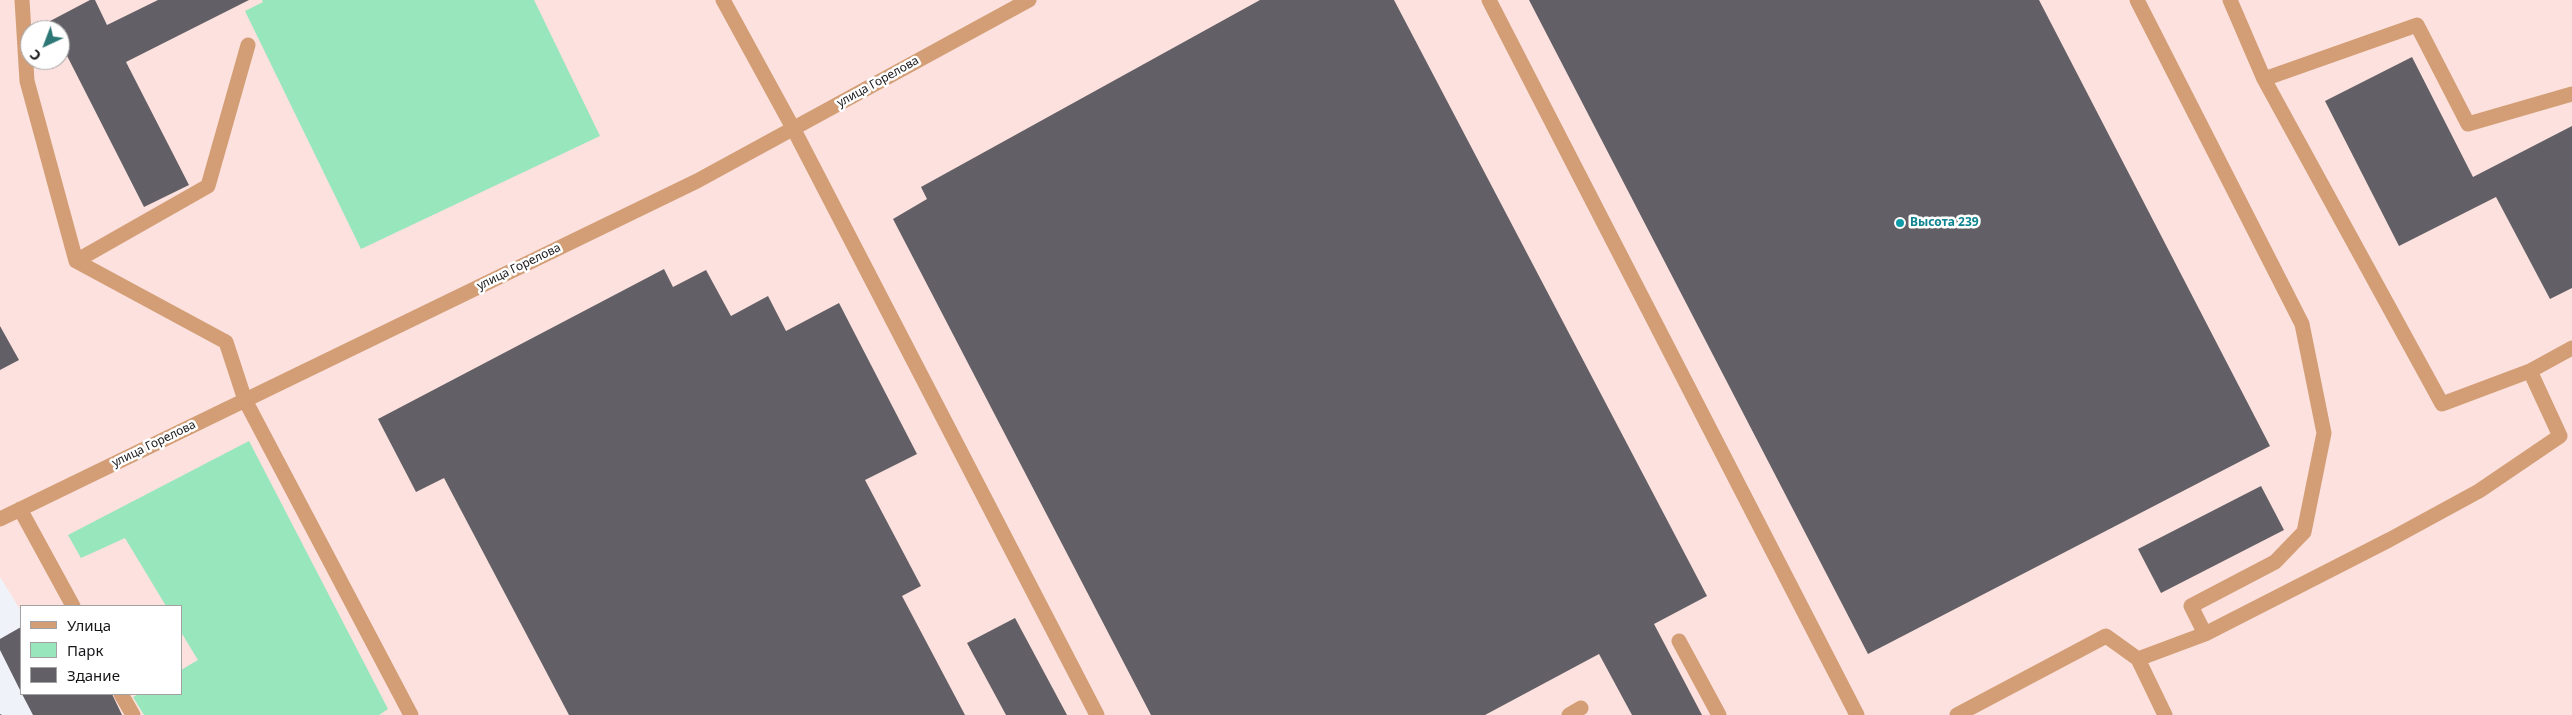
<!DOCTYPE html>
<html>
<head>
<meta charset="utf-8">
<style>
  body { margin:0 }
  #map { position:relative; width:2572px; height:715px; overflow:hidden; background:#f0f2f9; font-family:"Noto Sans",sans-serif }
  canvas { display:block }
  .legend { position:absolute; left:20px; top:605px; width:162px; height:90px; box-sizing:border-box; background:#fff; border:1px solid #a2a2a3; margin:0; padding:6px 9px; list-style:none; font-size:15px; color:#17171a }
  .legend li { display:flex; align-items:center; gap:10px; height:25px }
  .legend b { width:25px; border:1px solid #a2a2a3 }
  .north { position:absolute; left:20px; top:20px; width:50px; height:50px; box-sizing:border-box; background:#fff; border:1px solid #a2a2a3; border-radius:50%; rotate:223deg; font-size:14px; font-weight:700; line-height:20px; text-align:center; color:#17171a }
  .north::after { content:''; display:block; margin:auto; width:18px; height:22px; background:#2d7776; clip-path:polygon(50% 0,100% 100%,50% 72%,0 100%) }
</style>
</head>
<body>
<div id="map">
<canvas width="2572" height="715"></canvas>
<ul class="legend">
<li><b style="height:6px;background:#d39e76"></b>Улица</li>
<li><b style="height:14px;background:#97e6bc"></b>Парк</li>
<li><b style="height:14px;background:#626066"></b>Здание</li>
</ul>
<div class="north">С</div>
</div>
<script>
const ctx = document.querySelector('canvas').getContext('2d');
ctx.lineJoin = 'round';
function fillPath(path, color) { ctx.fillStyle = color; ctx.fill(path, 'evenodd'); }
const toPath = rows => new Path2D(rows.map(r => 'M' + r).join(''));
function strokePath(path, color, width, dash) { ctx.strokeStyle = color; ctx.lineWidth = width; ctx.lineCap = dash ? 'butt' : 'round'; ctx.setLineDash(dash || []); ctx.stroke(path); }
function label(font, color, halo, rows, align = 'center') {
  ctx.font = font + ' "Noto Sans",sans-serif'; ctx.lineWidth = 5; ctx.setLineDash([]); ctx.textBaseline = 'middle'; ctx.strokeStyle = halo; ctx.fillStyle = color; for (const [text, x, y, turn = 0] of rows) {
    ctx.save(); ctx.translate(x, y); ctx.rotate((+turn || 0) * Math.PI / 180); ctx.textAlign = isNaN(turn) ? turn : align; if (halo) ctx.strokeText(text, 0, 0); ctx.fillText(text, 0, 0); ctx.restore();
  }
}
fillPath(toPath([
  [0,0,2572,0,2572,715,85,715,72,694,181,694,181,606,21,606,21,611,0,577],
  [30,30,60,30,60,60,30,60]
]), '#fce1de');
fillPath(toPath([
  [262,0,534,0,600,136,361,249,245,11,263,2],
  [249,441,388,709,379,715,144,715,133,697,139,694,181,694,181,670,198,660,181,632,181,606,166,606,125,538,81,558,68,535]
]), '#97e6bc');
fillPath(toPath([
  [90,0,95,0,107,25,158,0,249,0,126,62,189,185,144,207,60,42,60,30,33,30],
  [1260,0,1394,0,1707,596,1654,624,1702,715,1632,715,1599,654,1485,715,1151,715,893,219,927,199,921,187],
  [1529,0,2039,0,2270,446,1868,654],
  [2412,57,2473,177,2572,126,2572,288,2550,299,2496,197,2399,246,2325,101],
  [664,269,673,287,706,270,731,316,768,296,786,331,839,303,917,454,865,480,921,586,902,596,965,715,569,715,444,478,416,492,378,419],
  [0,326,19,360,0,370],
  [2261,486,2284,530,2161,593,2138,549],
  [1015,618,1067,715,1006,715,967,643],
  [21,627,21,692,0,650,0,639],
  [22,694,112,694,122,715,33,715]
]), '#626066');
strokePath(toPath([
  [0,714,0,715]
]), '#88898e', 3, [1, 4]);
strokePath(toPath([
  [22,0,27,81,76,261,226,342,245,400,411,715],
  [723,0,793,128,1097,715],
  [1489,0,1857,715],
  [2137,0,2302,324,2324,433,2304,532,2275,562,2191,606,2205,634],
  [2230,0,2264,79,2442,404,2530,371,2572,348],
  [2264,79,2417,25,2468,124,2572,94],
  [76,261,208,186,248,45],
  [20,509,73,606],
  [0,519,697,181,1029,0],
  [1679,641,1719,715],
  [121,694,133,715],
  [1569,715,1581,708],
  [1957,715,2106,636,2138,659],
  [2165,715,2138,659,2205,634,2389,540,2479,491,2560,436,2530,371]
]), '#d39e76', 15);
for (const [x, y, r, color] of [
  [1900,223,5,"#0f9aa8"]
]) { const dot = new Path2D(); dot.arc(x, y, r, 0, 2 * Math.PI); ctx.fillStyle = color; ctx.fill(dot); strokePath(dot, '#fff', 2); }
label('12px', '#17171a', '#fff', [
  ["улица Горелова",878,82,-29],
  ["улица Горелова",519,267,-26],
  ["улица Горелова",154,444,-26]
]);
label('bold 12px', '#0d838f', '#fff', [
  ["Высота 239",1910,223]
], 'left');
</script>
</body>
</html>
